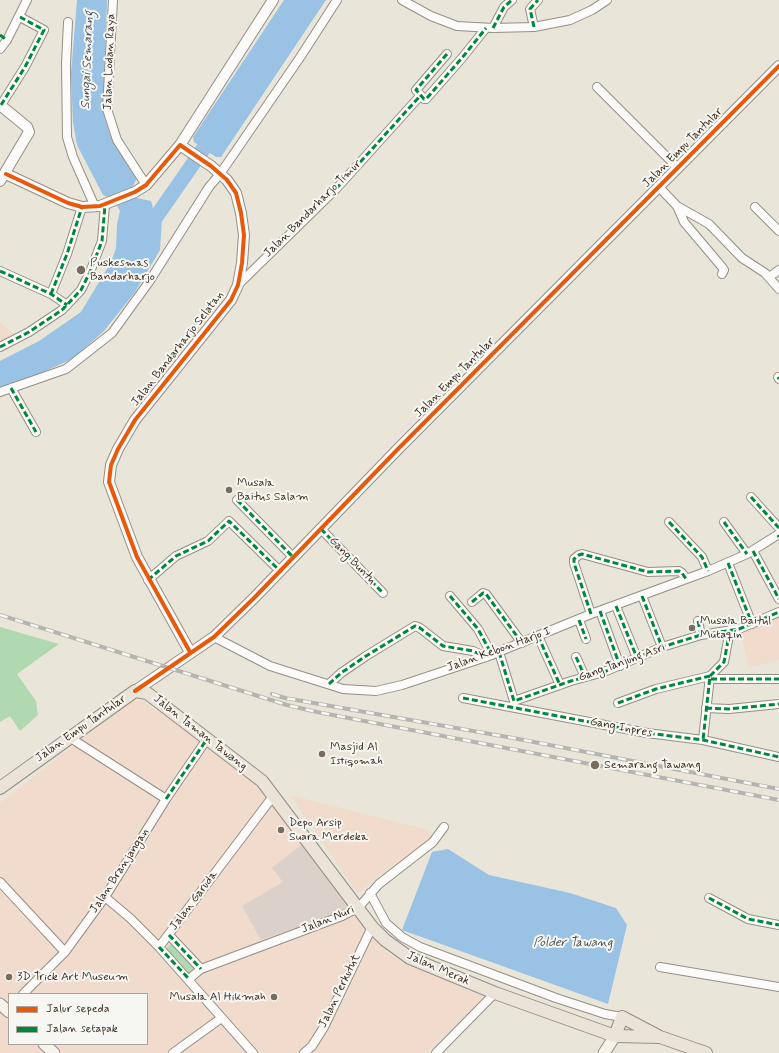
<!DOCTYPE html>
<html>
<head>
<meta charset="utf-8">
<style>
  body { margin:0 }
  #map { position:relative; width:779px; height:1053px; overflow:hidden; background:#e9e6d9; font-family:Mynerve,sans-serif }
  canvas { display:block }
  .legend { position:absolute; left:8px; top:993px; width:140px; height:52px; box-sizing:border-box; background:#f6f6f2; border:1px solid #aba49d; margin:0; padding:5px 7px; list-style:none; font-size:12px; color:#3b2a1e }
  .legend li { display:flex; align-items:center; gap:8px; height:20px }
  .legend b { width:20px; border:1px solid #aba49d }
</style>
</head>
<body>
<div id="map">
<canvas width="779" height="1053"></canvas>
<ul class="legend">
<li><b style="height:5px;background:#e8590c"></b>Jalur sepeda</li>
<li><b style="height:5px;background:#00873e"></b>Jalan setapak</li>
</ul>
</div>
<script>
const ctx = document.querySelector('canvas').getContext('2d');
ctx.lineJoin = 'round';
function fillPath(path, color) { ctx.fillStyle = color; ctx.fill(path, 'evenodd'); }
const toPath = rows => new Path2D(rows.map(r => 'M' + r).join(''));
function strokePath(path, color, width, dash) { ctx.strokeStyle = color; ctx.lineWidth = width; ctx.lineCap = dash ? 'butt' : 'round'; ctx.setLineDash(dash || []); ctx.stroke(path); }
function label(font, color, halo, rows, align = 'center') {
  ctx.font = font + ' Mynerve,sans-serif'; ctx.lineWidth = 4; ctx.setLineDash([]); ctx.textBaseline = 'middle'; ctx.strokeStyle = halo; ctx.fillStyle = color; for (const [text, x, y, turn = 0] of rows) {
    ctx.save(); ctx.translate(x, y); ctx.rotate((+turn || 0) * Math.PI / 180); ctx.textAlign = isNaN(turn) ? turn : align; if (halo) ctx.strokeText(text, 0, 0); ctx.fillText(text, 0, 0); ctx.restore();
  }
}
fillPath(toPath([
  [0,322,16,336,0,344],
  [779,612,779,660,749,667,740,631],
  [130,701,144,701,218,753,267,793,386,952,485,998,426,1053,0,1053,0,803],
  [9,994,147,994,147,1044,9,1044],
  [290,795,428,830,432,835,431,839,376,878,358,894]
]), '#f0dbcd');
fillPath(toPath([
  [305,842,351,902,346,909,338,913,261,940,242,906,283,882,272,868]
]), '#dcd1ca');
fillPath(toPath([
  [0,627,59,644,17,674,36,701,38,715,20,731,10,716,0,722],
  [174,941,197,965,188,974,165,950]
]), '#b0d9af');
fillPath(toPath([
  [77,0,107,0,103,112,110,135,137,178,131,190,137,198,151,201,153,208,162,219,160,250,135,292,104,331,72,359,32,377,0,387,0,361,39,341,81,312,111,262,116,248,117,224,120,211,113,199,103,195,77,145,73,122,71,74],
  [284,0,326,0,221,157,216,157,207,151,205,154,198,149,200,146,194,142,193,137],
  [448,849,489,875,570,893,616,908,627,925,608,1004,402,930,432,852]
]), '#99c2e4');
strokePath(toPath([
  [147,230,213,135]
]), '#99c2e4', 15);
const minor = toPath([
  [113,0,107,109,117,140,146,185],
  [402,0,431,16,457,26,493,28,534,27,570,20,592,10,607,0],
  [68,22,66,64,67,137,73,157,95,207],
  [534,27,530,9,538,0],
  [493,28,504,7,512,0],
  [0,49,7,40,27,0],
  [447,54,416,90,424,99,426,99,462,58,486,28],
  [597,87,678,168],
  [1,105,25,67,44,30,20,17],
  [659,187,677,206,684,222,722,267,724,270,722,274],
  [677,206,709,224,742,258,765,273,779,289],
  [755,207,779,231],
  [0,271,51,294,67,305],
  [769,277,779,270],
  [238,285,336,189,420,96],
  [51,294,67,254,82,207],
  [0,347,29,332,62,310,81,290,90,272,102,241,105,205],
  [778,377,779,379],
  [11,388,36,432],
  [0,392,66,369,112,333,149,282,209,187,220,174,301,56,337,0],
  [751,497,779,528],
  [237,500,293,557],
  [669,522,702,557,708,571],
  [724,522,747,554],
  [321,529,383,593],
  [753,551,779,599],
  [728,563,752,624],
  [148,580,176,556,208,541,229,521,280,571],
  [450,596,478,629,492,655],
  [642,596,662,647],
  [472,602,483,593,486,594,522,643],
  [616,606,637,658],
  [600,611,620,666],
  [591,614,574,563,574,559,579,555,582,554,648,572,679,571,682,573,686,579],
  [579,620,586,639],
  [698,621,701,635],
  [538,636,560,685],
  [214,637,270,666,343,689,376,691,402,685,486,657,591,614,708,571,747,554,779,534],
  [499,652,514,701,571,681,604,672,662,647,701,635,739,629,779,612],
  [576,657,585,677],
  [710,676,724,662,730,630],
  [711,679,779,679],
  [329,684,341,673,366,656,415,626,420,628,443,646,473,651,486,657],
  [463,698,647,733,703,740,779,757],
  [618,703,656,689,710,676,703,740],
  [706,708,729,709,779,704],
  [69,737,166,799],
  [0,882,65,952],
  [370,893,386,923,402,937,420,947,556,998,605,1014,622,1017],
  [105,897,130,918,159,947,253,1053],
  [709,898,748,919,779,925],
  [169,935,201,969],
  [159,947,274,795],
  [660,967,779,987],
  [189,979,201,969,342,916,359,907,379,884,433,842,444,827],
  [23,994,65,952,105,897,166,799,207,739],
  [173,1053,220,1019],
  [304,1053,312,1046,324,1027,372,927],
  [436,1053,495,993]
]);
const tertiary = toPath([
  [0,105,27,127,29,132,0,181],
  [180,145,273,0],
  [6,174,68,203,82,207,100,206,135,192,146,185,180,145,211,166,227,180,236,193,241,213,244,235,242,263,238,285,231,300,135,420,118,449,111,465,109,482,137,557,190,652],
  [135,691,214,637,255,597,397,450,779,66]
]);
const secondary = toPath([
  [0,1004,9,1012],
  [44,1044,54,1053],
  [604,1053,615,1036]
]);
const primary = toPath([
  [0,788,135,691,147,693,262,781,372,927,385,940,410,958,495,993,615,1036,660,1037],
  [615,1036,622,1017,660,1037,706,1053]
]);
strokePath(minor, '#938f86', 10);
strokePath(tertiary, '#938f86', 12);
strokePath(secondary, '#938f86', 13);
strokePath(primary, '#938f86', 14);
strokePath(minor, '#fcfbf9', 8);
strokePath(tertiary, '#fcfbf9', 10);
strokePath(secondary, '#f6f2ec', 11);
strokePath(primary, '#ebe3d8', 12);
const rail = toPath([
  [0,615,287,705,317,712,779,800],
  [272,694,285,698,513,738,779,789]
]);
strokePath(rail, '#b6b4b0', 4);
strokePath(rail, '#f6f6f2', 2.5, [8]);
strokePath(toPath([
  [534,27,530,9,538,0],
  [493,28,504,7,512,0],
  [0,35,7,40],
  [447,54,416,90,424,99,426,99,462,58,486,28],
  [1,105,25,67,44,30,20,17],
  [336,189,420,96],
  [0,271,51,294,67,305],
  [51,294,67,254,82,207],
  [0,347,29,332,62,310,81,290,90,272,102,241,105,205],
  [778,377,779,379],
  [11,388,36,432],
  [751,497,779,528],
  [237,500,293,557],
  [669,522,702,557,708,571],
  [724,522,747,554],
  [321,529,383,593],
  [778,535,779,537],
  [753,551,779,599],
  [728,563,752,624],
  [148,580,176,556,208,541,229,521,280,571],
  [450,596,478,629,492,655],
  [642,596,662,647],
  [472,602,483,593,486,594,522,643],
  [616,606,637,658],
  [600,611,620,666],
  [591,614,574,563,574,559,579,555,582,554,648,572,679,571,682,573,686,579],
  [579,620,586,639],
  [698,621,701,635],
  [538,636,560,685],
  [499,652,514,701,571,681,604,672,662,647,701,635,739,629,779,612],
  [576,657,585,677],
  [710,676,724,662,730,630],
  [711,679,779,679],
  [329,684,341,673,366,656,415,626,420,628,443,646,473,651,486,657],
  [463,698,647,733,703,740,779,757],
  [618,703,656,689,710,676,703,740],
  [706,708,729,709,779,704],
  [166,799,207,739],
  [709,898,748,919,779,925],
  [169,935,201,969],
  [159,947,189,979]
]), '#00873e', 3, [6, 3]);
strokePath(toPath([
  [6,174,68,203,82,207,100,206,135,192,146,185,180,145,211,166,227,180,236,193,241,213,244,235,242,263,238,285,231,300,135,420,118,449,111,465,109,482,137,557,190,652],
  [135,691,214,637,255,597,397,450,779,66]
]), '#e8590c', 4);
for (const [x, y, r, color] of [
  [81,270,5,"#786c5f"],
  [229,490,4,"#786c5f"],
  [692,628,4,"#786c5f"],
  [322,754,4,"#786c5f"],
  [595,765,5,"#786c5f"],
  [281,830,4,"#786c5f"],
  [9,977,4,"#786c5f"],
  [274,997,4,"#786c5f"]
]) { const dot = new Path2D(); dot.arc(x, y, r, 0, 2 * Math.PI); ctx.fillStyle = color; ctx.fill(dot); strokePath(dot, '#f6f6f2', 1.5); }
label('12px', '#3b2a1e', '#f6f6f2', [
  ["Jalan Lodan Raya",110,62,-88],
  ["Jalan Empu Tantular",683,148,-45],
  ["Jalan Bandarharjo Timur",313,209,-45],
  ["Jalan Bandarharjo Selatan",178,349,-52],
  ["Jalan Empu Tantular",455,378,-45],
  ["Gang Buntu",352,561,46],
  ["Jalan Kebon Harjo I",499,650,-20],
  ["Gang Tanjung Asri",622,663,-20],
  ["Gang Inpres",621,728,11],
  ["Jalan Empu Tantular",81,729,-35],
  ["Jalan Taman Tawang",200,733,38],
  ["Jalan Branjangan",120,871,-57],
  ["Jalan Garuda",194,901,-53],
  ["Jalan Nuri",328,920,-22],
  ["Jalan Merak",438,969,24],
  ["Jalan Perkutut",340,991,-64]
]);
label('12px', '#3b2a1e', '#f6f6f2', [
  ["Puskesmas",90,263],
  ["Bandarharjo",90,277],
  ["Musala",237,483],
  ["Baitus Salam",237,497],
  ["Musala Baitul",700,621],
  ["Mutaqin",700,635],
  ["Masjid Al",330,747],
  ["Istiqomah",330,761],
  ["Semarang Tawang",604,765],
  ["Depo Arsip",289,823],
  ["Suara Merdeka",289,837],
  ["3D Trick Art Museum",17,977],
  ["Musala Al Hikmah",266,997,"right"]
], 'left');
label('italic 13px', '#4d535b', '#f6f6f2', [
  ["Sungai Semarang",88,60,-88],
  ["Polder Tawang",573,943]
]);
</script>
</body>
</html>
